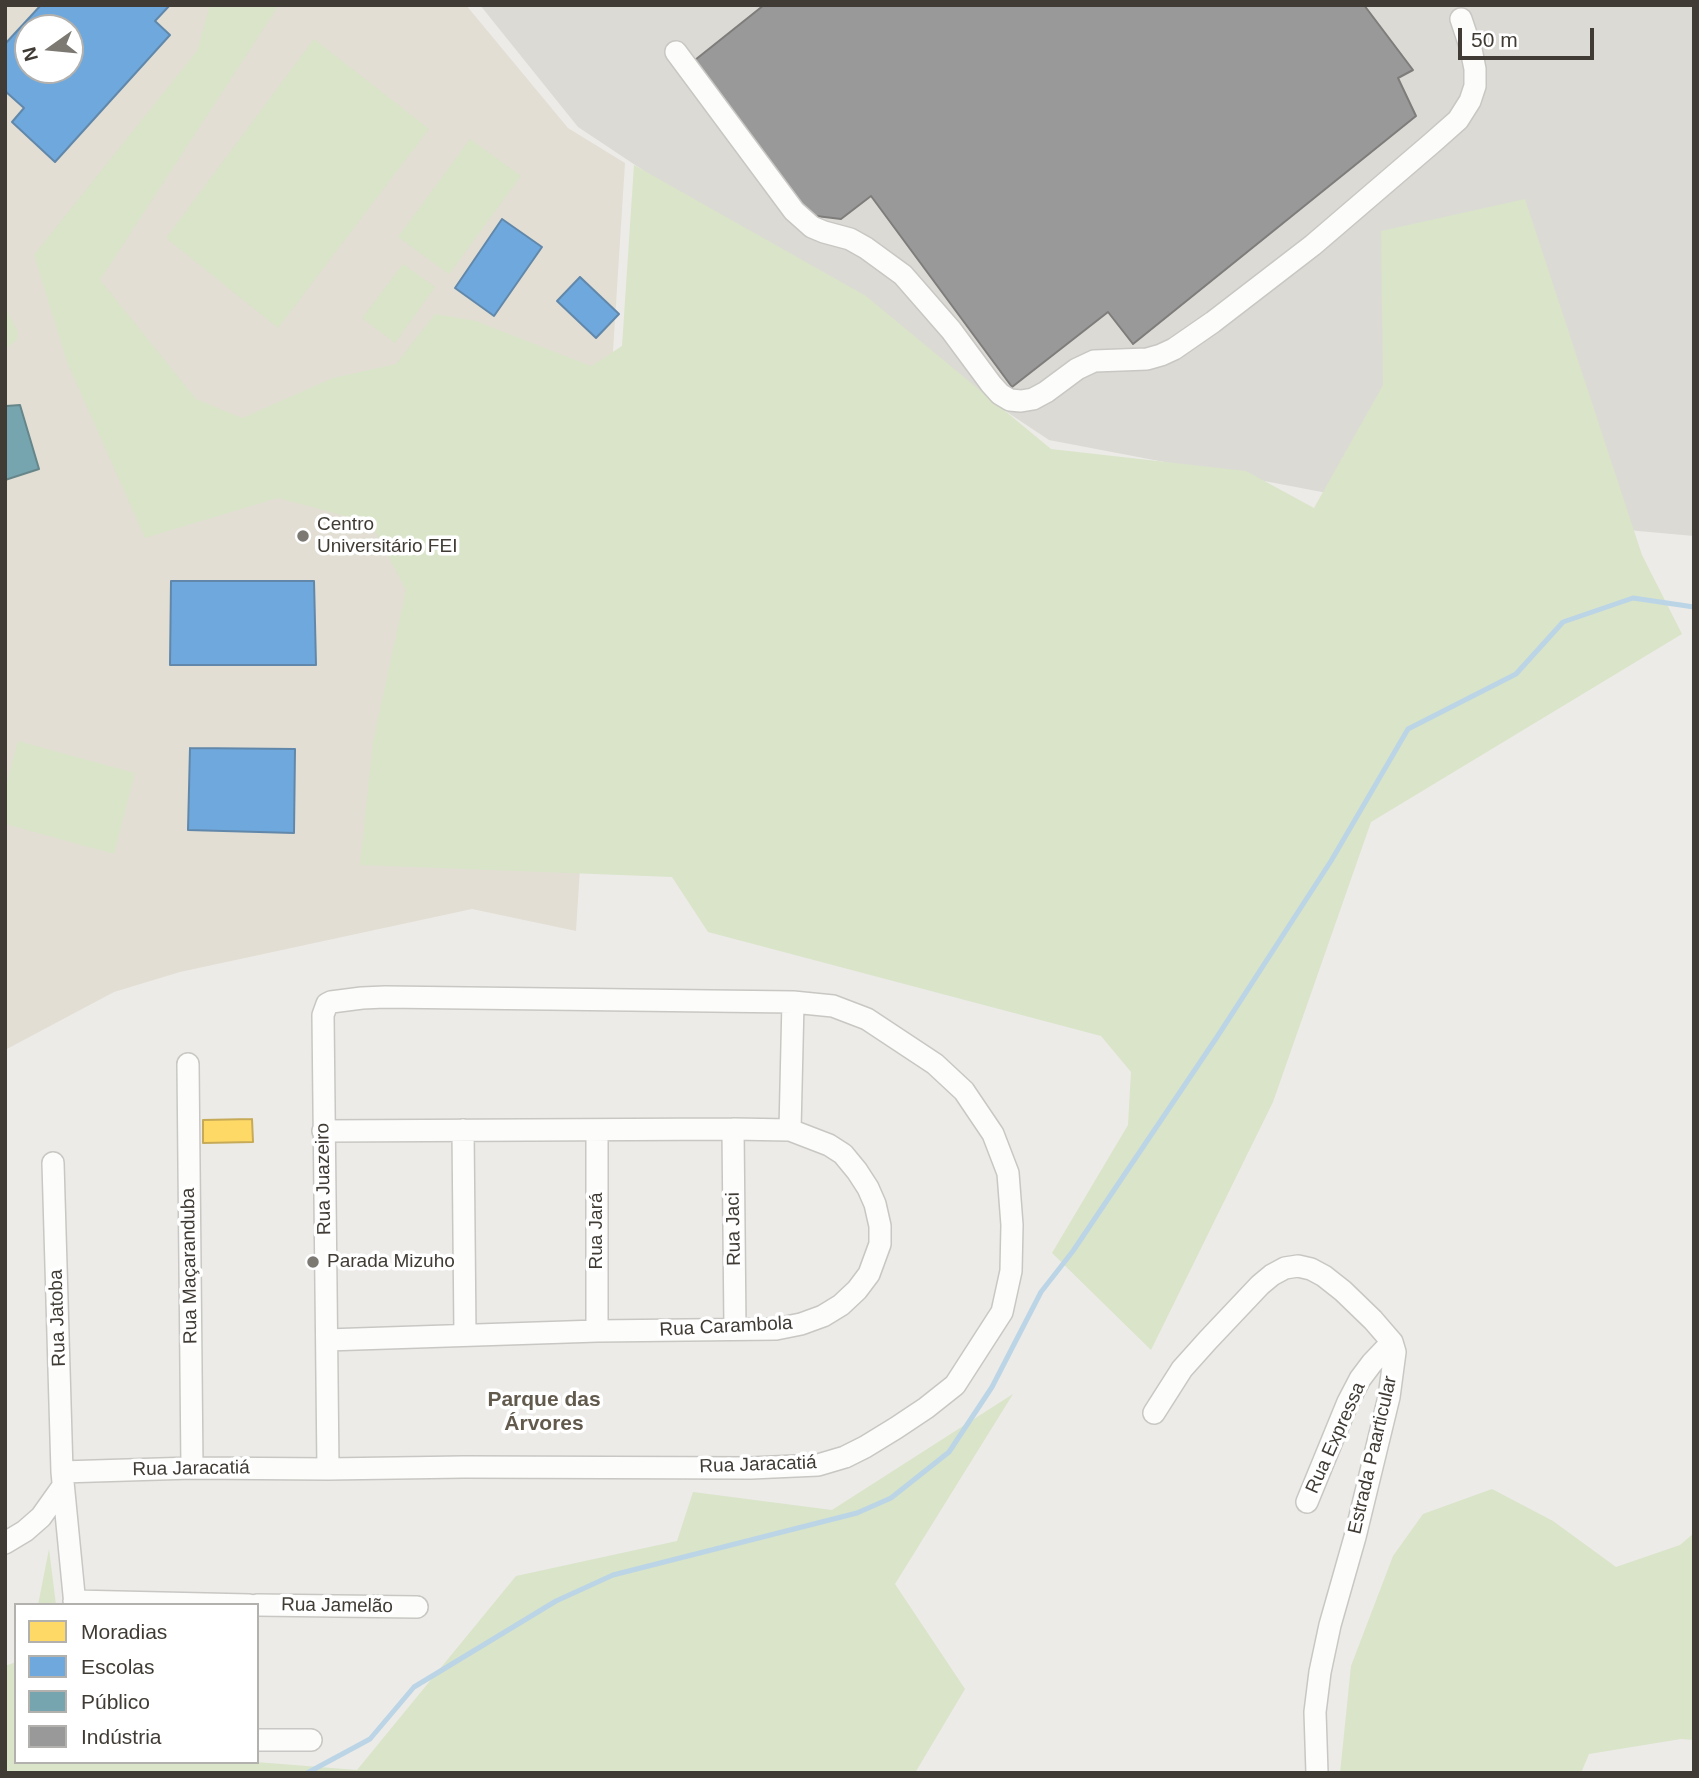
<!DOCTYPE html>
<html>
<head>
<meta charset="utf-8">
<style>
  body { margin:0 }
  #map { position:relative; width:1699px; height:1778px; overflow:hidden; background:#ecebe7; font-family:Arial,sans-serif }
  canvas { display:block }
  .frame { position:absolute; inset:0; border:7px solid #403c35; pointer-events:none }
  .legend { position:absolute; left:14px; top:1603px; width:245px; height:161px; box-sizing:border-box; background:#fff; border:2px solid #b3b1ae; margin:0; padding:9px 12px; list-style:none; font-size:21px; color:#403c35 }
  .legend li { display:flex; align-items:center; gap:14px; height:35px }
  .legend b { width:35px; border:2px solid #b3b1ae }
  .north { position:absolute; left:14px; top:14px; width:70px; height:70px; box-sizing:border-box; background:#fff; border:2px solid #b3b1ae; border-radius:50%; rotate:255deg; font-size:19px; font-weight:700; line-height:28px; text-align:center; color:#403c35 }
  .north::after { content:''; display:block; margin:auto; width:24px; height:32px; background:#7c7973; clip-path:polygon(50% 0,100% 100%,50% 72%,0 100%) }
  .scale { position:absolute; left:1458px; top:28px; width:136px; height:32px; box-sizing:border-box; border:4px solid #403c35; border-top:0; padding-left:9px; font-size:21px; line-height:24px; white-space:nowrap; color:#403c35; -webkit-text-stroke:5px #fff; paint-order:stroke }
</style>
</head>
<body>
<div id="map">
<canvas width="1699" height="1778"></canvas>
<div class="frame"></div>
<ul class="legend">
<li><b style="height:19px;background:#ffd966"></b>Moradias</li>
<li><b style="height:19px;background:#6fa8dc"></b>Escolas</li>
<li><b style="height:19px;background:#76a5af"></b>Público</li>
<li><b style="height:19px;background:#999"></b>Indústria</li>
</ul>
<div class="north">N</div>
<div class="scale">50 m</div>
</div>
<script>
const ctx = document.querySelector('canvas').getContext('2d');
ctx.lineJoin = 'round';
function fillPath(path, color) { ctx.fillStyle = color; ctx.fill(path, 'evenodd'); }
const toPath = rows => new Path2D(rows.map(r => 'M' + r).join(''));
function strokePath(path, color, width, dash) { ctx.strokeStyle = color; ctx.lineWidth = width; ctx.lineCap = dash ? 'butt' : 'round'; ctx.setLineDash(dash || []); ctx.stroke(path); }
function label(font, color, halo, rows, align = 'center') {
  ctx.font = font + ' Arial,sans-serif'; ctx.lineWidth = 7; ctx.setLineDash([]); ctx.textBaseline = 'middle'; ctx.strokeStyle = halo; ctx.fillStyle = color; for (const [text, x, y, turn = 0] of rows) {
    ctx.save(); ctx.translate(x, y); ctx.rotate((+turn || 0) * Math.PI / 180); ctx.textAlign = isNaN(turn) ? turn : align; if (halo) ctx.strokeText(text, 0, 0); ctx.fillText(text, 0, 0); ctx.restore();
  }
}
fillPath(toPath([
  [480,5,1694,5,1694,536,1427,512,1049,440,578,127]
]), '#dcdad5');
fillPath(toPath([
  [5,5,466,5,568,128,625,163,576,931,472,909,180,972,114,992,5,1050],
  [28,28,70,28,70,70,28,70]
]), '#e2ded3');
fillPath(toPath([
  [210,5,279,5,100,280,196,399,242,418,333,378,396,364,435,314,476,321,591,366,622,346,634,165,866,296,1051,449,1246,471,1314,508,1383,385,1381,231,1525,199,1642,555,1682,634,1371,822,1273,1102,1151,1350,1052,1253,1128,1125,1131,1072,1101,1036,708,932,672,877,360,865,373,742,406,590,371,523,278,498,145,538,67,362,34,255,197,51],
  [314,39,429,129,278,328,166,238],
  [470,139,521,176,449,274,398,237],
  [403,264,435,287,395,343,362,318],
  [5,307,18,332,17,340,5,349],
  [18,741,135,773,114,854,5,824,5,789],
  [1013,1394,895,1584,965,1689,915,1773,5,1773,5,1666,16,1662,16,1762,256,1762,357,1770,516,1576,677,1541,693,1492,832,1510],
  [1492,1489,1553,1521,1616,1567,1680,1545,1694,1533,1694,1740,1681,1739,1589,1754,1581,1773,1340,1773,1351,1666,1393,1556,1423,1514],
  [49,1549,56,1605,38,1605]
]), '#d9e4c9');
const homes = toPath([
  [252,1119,253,1142,203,1143,203,1120,252,1119]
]);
fillPath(homes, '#ffd966');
strokePath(homes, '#c6aa57', 2);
const schools = toPath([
  [41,5,170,5,155,21,170,35,55,162,12,122,24,108,5,91,5,44,41,5],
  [28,28,70,28,70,70,28,70,28,28],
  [502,219,542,247,494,316,455,288,502,219],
  [580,277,619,314,596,338,557,301,580,277],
  [171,581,314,581,316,665,170,665,171,581],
  [190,748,295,749,294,833,188,830,190,748]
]);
fillPath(schools, '#6fa8dc');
strokePath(schools, '#6188aa', 2);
const public = toPath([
  [5,404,6,406,20,405,39,469,5,480,5,404]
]);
fillPath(public, '#76a5af');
strokePath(public, '#66868a', 2);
const industry = toPath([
  [764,5,1364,5,1413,70,1398,78,1416,116,1133,344,1108,312,1012,387,871,196,841,219,808,215,690,64,764,5]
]);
fillPath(industry, '#999');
strokePath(industry, '#7e7d7b', 2);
strokePath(toPath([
  [307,1773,370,1739,414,1687,556,1601,613,1575,857,1513,891,1498,949,1452,992,1387,1041,1292,1073,1251,1217,1037,1331,861,1408,729,1516,674,1563,622,1633,598,1694,607]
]), '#bbd5e6', 5);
const minor = toPath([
  [676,52,794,211,812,227,824,232,850,239,866,248,903,275,951,330,991,384,1000,394,1010,400,1021,401,1033,399,1046,392,1077,369,1094,361,1147,359,1161,355,1174,349,1213,322,1313,245,1432,143,1458,120,1470,101,1475,86,1475,69,1471,49,1461,19],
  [188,1064,192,1468],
  [733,1129,735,1329],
  [463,1130,465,1335],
  [790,1130,793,1002],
  [323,1131,733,1129,790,1130,829,1145,843,1154,857,1171,868,1188,875,1204,880,1226,880,1244,869,1274,857,1290,841,1305,823,1316,801,1324,776,1329,597,1331,327,1340],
  [53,1163,62,1472,75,1605],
  [597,1331,597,1130],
  [1154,1413,1182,1369,1208,1340,1260,1285,1272,1275,1285,1268,1298,1266,1311,1269,1324,1276,1343,1291,1373,1320,1392,1342,1395,1352,1389,1397,1355,1537,1330,1625,1320,1672,1315,1712,1317,1773],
  [62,1472,192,1468,328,1469,464,1467,751,1468,818,1465,845,1457,865,1447,896,1428,926,1408,955,1385,1002,1312,1011,1271,1012,1225,1008,1173,993,1134,964,1091,935,1064,867,1019,833,1006,793,1002,385,997,362,998,331,1002,327,1004,323,1015,328,1469],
  [1307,1502,1348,1402,1360,1379,1372,1363,1392,1342],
  [5,1543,25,1531,41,1517,63,1486],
  [74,1601,249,1605],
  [257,1605,417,1607],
  [257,1740,311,1740]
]);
strokePath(minor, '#c8c7c3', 24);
strokePath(minor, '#fcfcfb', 21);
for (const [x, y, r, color] of [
  [303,536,7,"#7c7973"],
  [313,1262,7,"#7c7973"]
]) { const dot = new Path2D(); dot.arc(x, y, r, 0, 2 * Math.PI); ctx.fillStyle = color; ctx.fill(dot); strokePath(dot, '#fff', 2.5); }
label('19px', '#403c35', '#fff', [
  ["Centro",317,525],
  ["Universitário FEI",317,547],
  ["Parada Mizuho",327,1262]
], 'left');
label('19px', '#403c35', '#fff', [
  ["Rua Juazeiro",324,1179,-91],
  ["Rua Jaci",734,1229,-91],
  ["Rua Jará",597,1231,-90],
  ["Rua Maçaranduba",190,1266,-91],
  ["Rua Jatoba",58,1318,-92],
  ["Rua Carambola",726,1327,-3],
  ["Rua Expressa",1336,1438,-66],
  ["Estrada Paarticular",1373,1455,-77],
  ["Rua Jaracatiá",758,1465,-2],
  ["Rua Jaracatiá",191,1469,-1],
  ["Rua Jamelão",337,1606,1]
]);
label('bold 21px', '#625a4d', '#fff', [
  ["Parque das",544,1400],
  ["Árvores",544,1424]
]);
</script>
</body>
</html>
